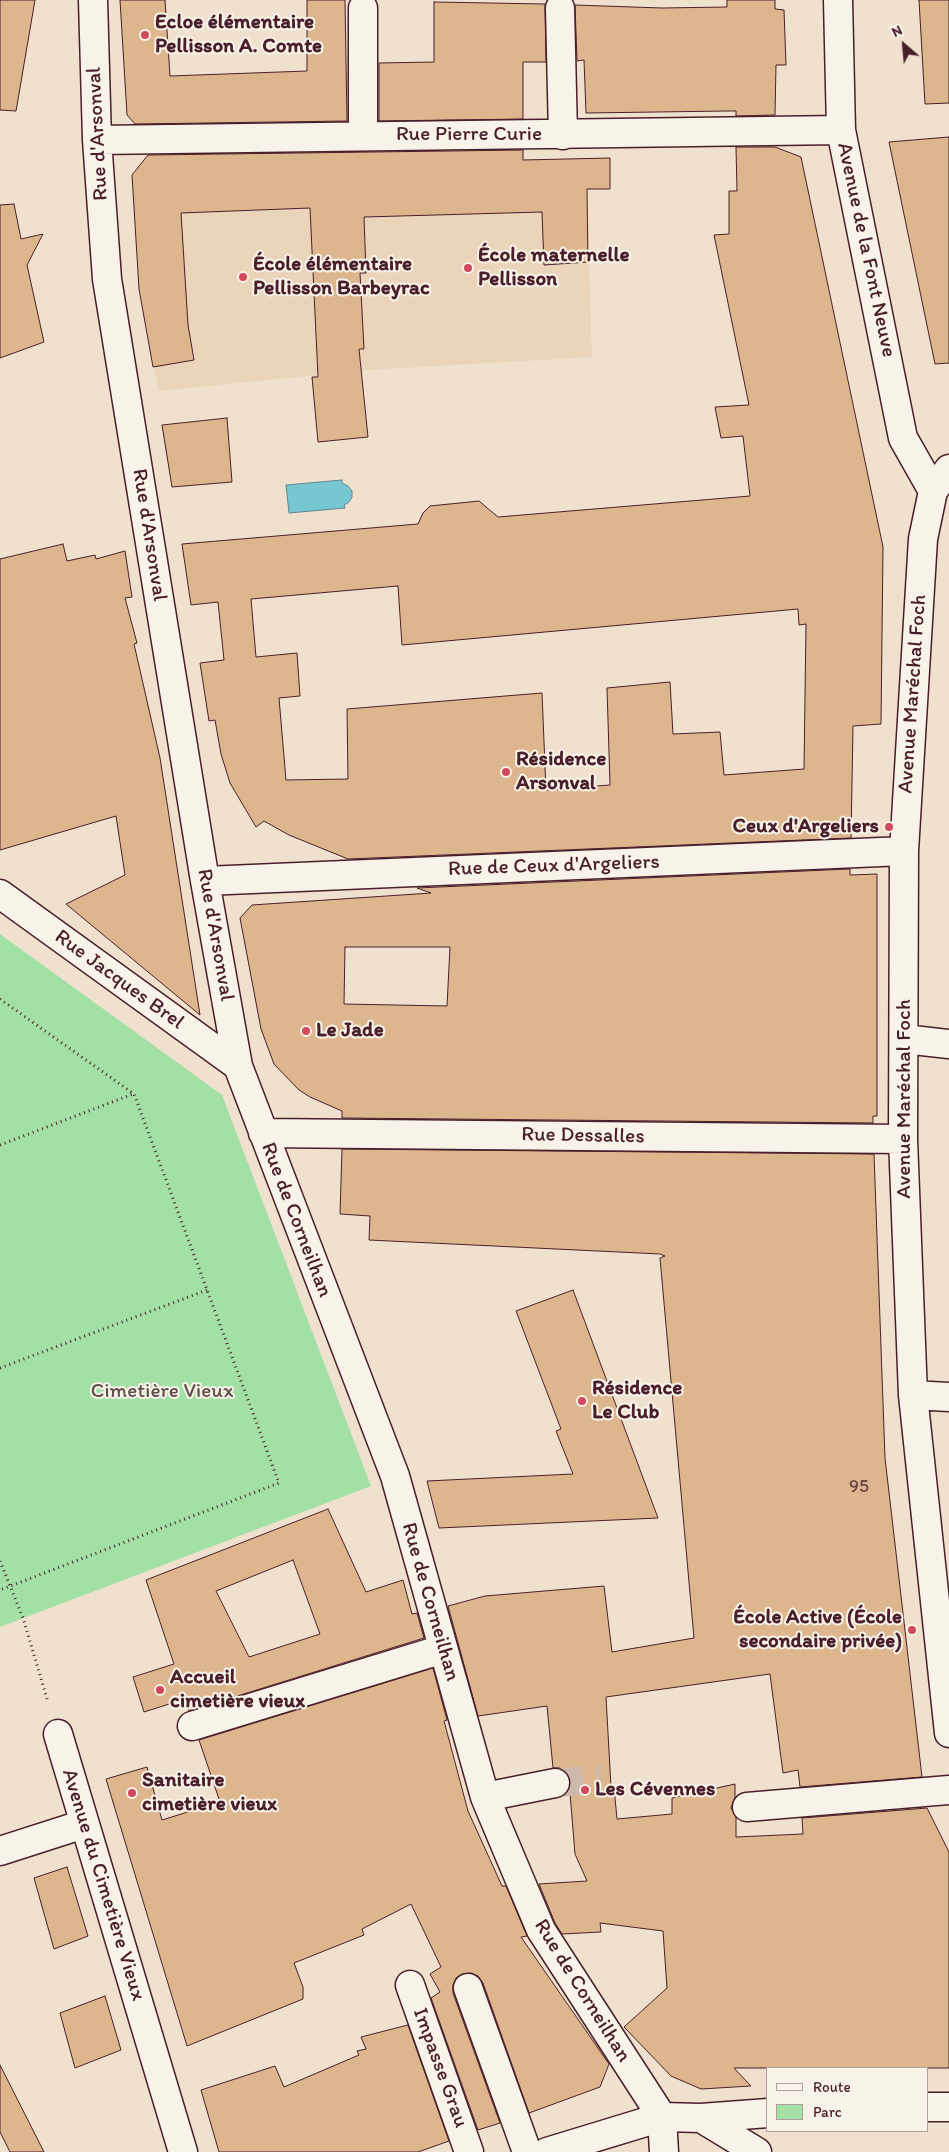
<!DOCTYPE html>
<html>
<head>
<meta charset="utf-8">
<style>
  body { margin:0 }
  #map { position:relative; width:949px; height:2152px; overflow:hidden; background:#efe1cd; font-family:Itim,sans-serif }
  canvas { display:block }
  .legend { position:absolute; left:766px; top:2067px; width:162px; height:65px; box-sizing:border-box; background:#f7f3e8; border:1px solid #b29e9c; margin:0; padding:6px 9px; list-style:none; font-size:15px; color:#4a1f2b }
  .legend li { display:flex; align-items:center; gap:10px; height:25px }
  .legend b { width:25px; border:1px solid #b29e9c }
  .north { position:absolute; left:879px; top:20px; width:50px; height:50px; -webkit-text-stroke:4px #f7f3e8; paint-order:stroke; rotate:333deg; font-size:14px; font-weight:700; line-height:20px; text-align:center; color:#4a1f2b }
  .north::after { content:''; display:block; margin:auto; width:18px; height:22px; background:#4a1f2b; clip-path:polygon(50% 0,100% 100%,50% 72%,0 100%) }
</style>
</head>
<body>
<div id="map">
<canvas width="949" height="2152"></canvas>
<ul class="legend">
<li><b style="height:6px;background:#f7f3e8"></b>Route</li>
<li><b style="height:14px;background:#a3e0a6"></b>Parc</li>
</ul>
<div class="north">N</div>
</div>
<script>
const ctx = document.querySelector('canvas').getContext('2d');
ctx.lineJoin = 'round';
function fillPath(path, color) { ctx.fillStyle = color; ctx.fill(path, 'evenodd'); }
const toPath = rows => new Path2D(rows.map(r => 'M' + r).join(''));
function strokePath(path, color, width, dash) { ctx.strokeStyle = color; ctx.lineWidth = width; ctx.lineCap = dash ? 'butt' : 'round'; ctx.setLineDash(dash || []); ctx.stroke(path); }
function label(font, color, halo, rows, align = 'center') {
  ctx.font = font + ' Itim,sans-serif'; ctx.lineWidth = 4; ctx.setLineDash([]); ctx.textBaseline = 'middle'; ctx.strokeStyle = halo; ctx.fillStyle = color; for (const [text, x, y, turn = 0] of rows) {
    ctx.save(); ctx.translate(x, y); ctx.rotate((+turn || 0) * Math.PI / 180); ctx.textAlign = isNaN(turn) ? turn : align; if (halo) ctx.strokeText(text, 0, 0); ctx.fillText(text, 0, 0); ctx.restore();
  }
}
fillPath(toPath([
  [586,159,592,357,368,370,159,391,139,287,132,175,138,168]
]), '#ead4ba');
fillPath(toPath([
  [0,934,222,1095,371,1486,0,1627]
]), '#a3e0a6');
const water = toPath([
  [342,480,342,483,348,486,352,491,352,497,349,502,344,505,345,508,289,513,286,485,342,480]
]);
fillPath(water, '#77c7d2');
strokePath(water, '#65848f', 1);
const building = toPath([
  [0,0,35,0,16,111,0,110,0,0],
  [120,0,165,0,170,76,307,71,307,0,345,0,347,121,135,124,127,115,120,0],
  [727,0,775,0,775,9,784,10,786,65,776,65,775,115,736,116,736,111,727,111,586,113,584,60,577,61,575,5,662,8,727,7,727,0],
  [919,0,949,0,949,103,925,104,919,0],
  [434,2,545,4,546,62,523,62,523,119,379,121,379,63,434,62,434,2],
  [949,137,949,363,935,364,889,142,949,137],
  [736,147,775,147,801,157,883,547,881,724,853,726,851,838,348,859,289,835,264,821,256,827,230,783,221,754,215,720,209,721,200,663,224,660,218,602,191,605,182,544,418,524,423,513,430,506,479,501,498,517,750,496,743,436,721,438,715,407,749,405,714,235,729,234,729,191,737,191,736,147],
  [398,586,402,645,798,609,799,625,806,624,804,769,724,775,720,732,673,734,670,682,607,688,610,785,546,790,542,693,347,709,348,779,286,780,279,698,300,696,297,653,256,657,251,599,398,586],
  [523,150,523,160,610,158,610,189,587,189,588,262,544,265,542,212,364,217,366,273,360,273,364,349,359,349,368,437,318,442,312,377,318,377,310,208,181,213,188,325,194,360,153,367,139,289,132,175,148,155,523,150],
  [14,204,21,239,43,234,27,265,44,342,0,358,0,205,14,204],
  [227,418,232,482,172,487,162,425,227,418],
  [63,544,67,561,95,555,96,559,125,551,132,597,125,598,137,643,134,644,160,758,200,1015,66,904,125,875,116,816,0,850,0,559,63,544],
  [850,869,850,875,877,874,877,1116,873,1116,873,1123,342,1118,342,1111,310,1097,299,1090,274,1064,261,1029,240,918,252,905,431,893,417,888,850,869],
  [345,947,450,947,447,1006,344,1004,345,947],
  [342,1149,874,1154,885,1458,922,1777,800,1787,798,1770,783,1773,770,1674,606,1697,611,1787,614,1787,617,1819,672,1814,672,1798,735,1784,735,1797,731,1808,736,1817,736,1837,803,1834,802,1818,927,1808,949,1852,949,2068,734,2068,751,2086,701,2089,671,2076,624,2027,667,1988,663,1931,600,1923,601,1932,562,1934,555,1923,539,1884,587,1881,575,1854,570,1793,567,1793,570,1788,570,1779,566,1772,560,1768,553,1768,547,1706,478,1716,448,1606,485,1596,604,1586,612,1652,694,1638,660,1258,665,1256,660,1254,369,1240,370,1216,340,1214,342,1149],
  [573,1290,658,1518,439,1528,427,1481,573,1474,556,1431,561,1429,516,1311,573,1290],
  [328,1509,366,1592,403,1580,412,1614,417,1613,424,1638,189,1711,185,1699,144,1712,133,1677,174,1664,146,1580,328,1509],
  [293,1560,320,1634,249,1657,216,1591,293,1560],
  [433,1668,447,1720,444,1721,468,1811,502,1886,506,1886,527,1936,521,1937,609,2064,600,2087,529,2113,483,1983,478,1976,471,1973,462,1974,456,1978,453,1985,453,1993,500,2123,478,2130,431,1998,440,1992,430,1974,441,1967,411,1904,362,1929,364,1935,294,1963,303,1987,303,1999,187,2046,106,1779,147,1767,162,1820,220,1802,199,1740,433,1668],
  [67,1867,88,1936,54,1949,34,1878,67,1867],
  [105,1996,121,2050,75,2068,60,2013,105,1996],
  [408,2025,449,2141,418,2152,219,2152,201,2090,275,2066,284,2087,359,2055,357,2051,366,2049,361,2037,408,2025],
  [0,2065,44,2152,10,2152,0,2132,0,2065]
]);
fillPath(building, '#ddb68e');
strokePath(building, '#4a1f2b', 1);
strokePath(toPath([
  [555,1783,601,1779]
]), '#cebaad', 28, [28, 14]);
const minor = toPath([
  [93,0,97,140,107,279,205,881,238,1066,395,1476,485,1797,541,1930,662,2117,664,2152],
  [838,0,841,130,903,438,933,491],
  [560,8,563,135],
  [363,136,363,8],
  [97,140,841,130],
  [949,469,933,491,923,539,904,851,903,1139,913,1395,949,1733],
  [205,881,904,851],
  [0,894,238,1066],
  [904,1039,949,1044],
  [263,1133,903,1139],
  [913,1395,949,1397],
  [192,1726,443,1649],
  [58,1734,183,2152],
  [485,1797,555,1783],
  [747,1807,949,1790],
  [0,1851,84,1824],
  [410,1985,469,2152],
  [468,1988,527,2152],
  [928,2107,949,2107],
  [701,2118,757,2152],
  [547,2152,662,2117,701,2118,768,2113]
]);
strokePath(minor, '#4a1f2b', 31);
strokePath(toPath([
  [0,999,134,1094,279,1483,0,1590],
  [0,1145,133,1094],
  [0,1368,207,1290],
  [0,1561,23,1618,48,1702]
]), '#4a1f2b', 3, [1, 4]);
strokePath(minor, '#f7f3e8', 28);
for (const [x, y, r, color] of [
  [145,35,5,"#d1495b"],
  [468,268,5,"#d1495b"],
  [243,277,5,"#d1495b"],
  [506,772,5,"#d1495b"],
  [889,827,5,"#d1495b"],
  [306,1031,5,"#d1495b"],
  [582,1401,5,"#d1495b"],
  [912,1630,5,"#d1495b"],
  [160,1690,5,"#d1495b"],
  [585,1790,5,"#d1495b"],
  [132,1793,5,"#d1495b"]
]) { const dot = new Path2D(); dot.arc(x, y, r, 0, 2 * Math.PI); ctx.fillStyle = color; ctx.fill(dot); strokePath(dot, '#f7f3e8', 2); }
label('19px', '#6f4544', null, [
  ["95",859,1487]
]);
label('bold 21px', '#4a1f2b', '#f7f3e8', [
  ["Ecloe élémentaire",155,23],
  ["Pellisson A. Comte",155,47],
  ["École maternelle",478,256],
  ["Pellisson",478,280],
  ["École élémentaire",253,265],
  ["Pellisson Barbeyrac",253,289],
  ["Résidence",516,760],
  ["Arsonval",516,784],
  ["Ceux d'Argeliers",879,827,"right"],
  ["Le Jade",316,1031],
  ["Résidence",592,1389],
  ["Le Club",592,1413],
  ["École Active (École",902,1618,"right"],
  ["secondaire privée)",902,1642,"right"],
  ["Accueil",170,1678],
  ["cimetière vieux",170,1702],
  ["Sanitaire",142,1781],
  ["cimetière vieux",142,1805],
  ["Les Cévennes",595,1790]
], 'left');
label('21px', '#4a1f2b', '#f7f3e8', [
  ["Rue d'Arsonval",98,134,-93],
  ["Rue Pierre Curie",469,135],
  ["Avenue de la Font Neuve",866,250,78],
  ["Rue d'Arsonval",149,535,81],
  ["Avenue Maréchal Foch",913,694,-86],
  ["Rue de Ceux d'Argeliers",554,866,-2],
  ["Rue d'Arsonval",215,935,80],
  ["Rue Jacques Brel",119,980,36],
  ["Avenue Maréchal Foch",905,1099,-90],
  ["Rue Dessalles",583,1136,1],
  ["Rue de Corneilhan",296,1220,69],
  ["Rue de Corneilhan",430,1602,74],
  ["Avenue du Cimetière Vieux",103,1885,73],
  ["Rue de Corneilhan",582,1991,58],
  ["Impasse Grau",440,2068,70]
]);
label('21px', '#604f4a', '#f7f3e8', [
  ["Cimetière Vieux",162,1392]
]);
</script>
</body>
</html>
